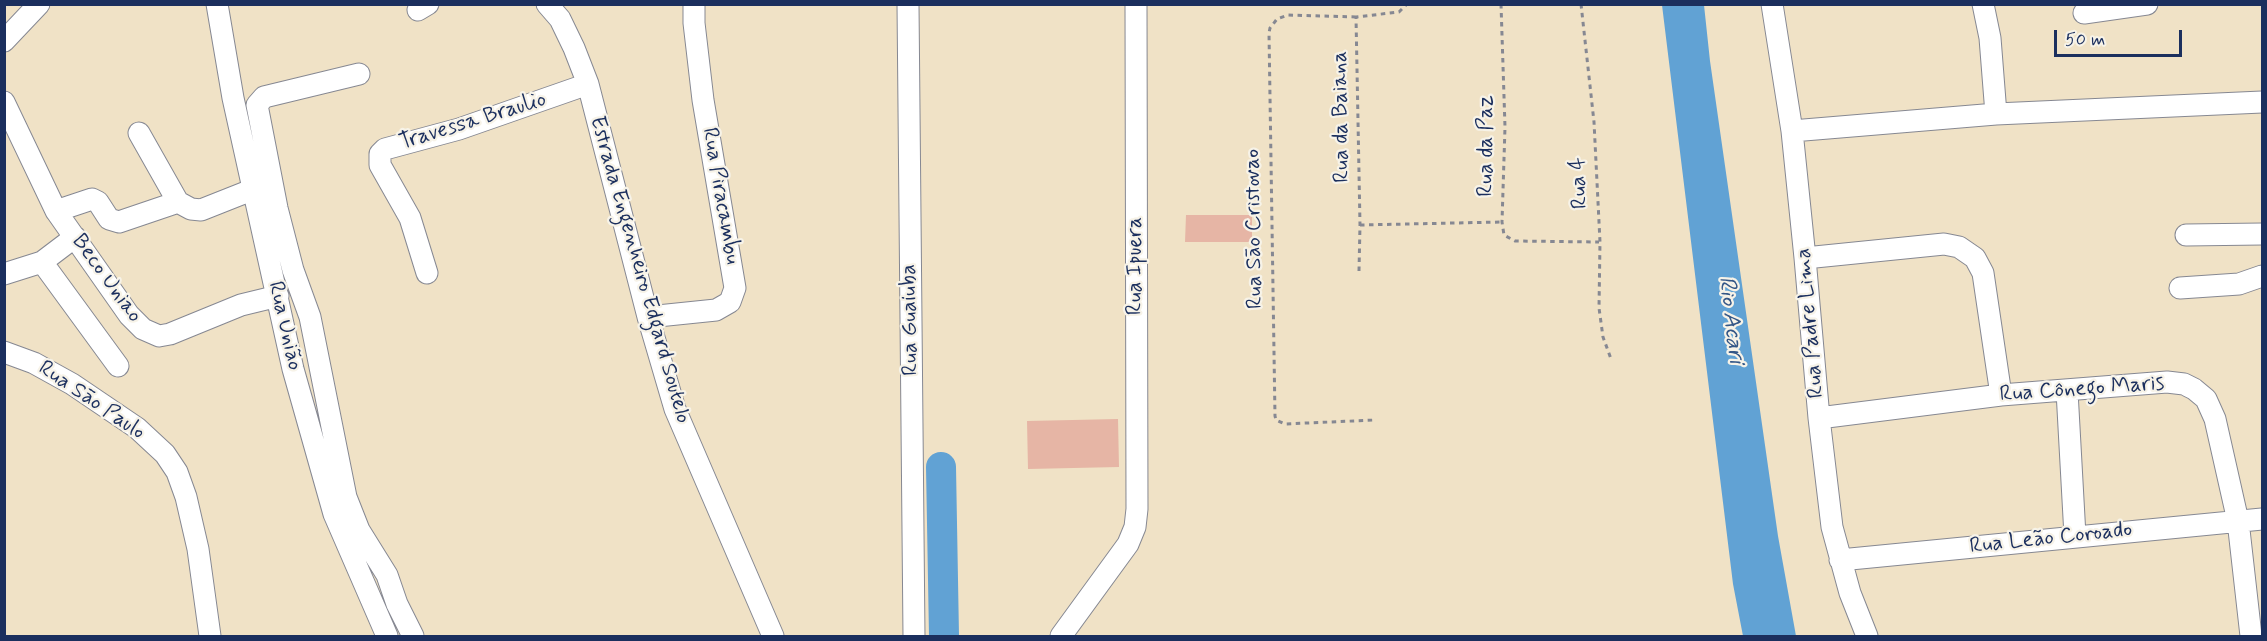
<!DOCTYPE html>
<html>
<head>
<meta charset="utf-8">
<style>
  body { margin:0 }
  #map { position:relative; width:2267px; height:641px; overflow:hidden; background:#f0e2c6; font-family:Mynerve,sans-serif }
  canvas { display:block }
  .frame { position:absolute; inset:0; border:6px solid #1b2f5e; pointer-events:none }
  .scale { position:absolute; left:2054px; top:30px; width:128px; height:27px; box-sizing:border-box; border:3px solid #1b2f5e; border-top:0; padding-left:8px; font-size:18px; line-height:21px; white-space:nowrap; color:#1b2f5e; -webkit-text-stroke:4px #f7f3e8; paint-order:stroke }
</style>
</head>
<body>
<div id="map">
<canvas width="2267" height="641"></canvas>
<div class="frame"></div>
<div class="scale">50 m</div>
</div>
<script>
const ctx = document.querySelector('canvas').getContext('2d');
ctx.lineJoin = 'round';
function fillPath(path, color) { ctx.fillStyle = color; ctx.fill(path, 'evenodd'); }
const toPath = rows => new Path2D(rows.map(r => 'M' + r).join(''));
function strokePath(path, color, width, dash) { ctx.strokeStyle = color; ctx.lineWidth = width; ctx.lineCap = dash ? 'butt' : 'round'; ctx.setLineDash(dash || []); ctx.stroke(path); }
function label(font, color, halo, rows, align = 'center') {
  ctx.font = font + ' Mynerve,sans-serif'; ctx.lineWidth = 4.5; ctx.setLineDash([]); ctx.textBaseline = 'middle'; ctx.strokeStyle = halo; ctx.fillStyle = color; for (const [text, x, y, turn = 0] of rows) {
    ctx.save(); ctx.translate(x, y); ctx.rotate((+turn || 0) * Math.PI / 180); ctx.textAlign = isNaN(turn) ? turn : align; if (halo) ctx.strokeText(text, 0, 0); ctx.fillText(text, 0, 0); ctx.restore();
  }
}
fillPath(toPath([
  [1662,5,1704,5,1710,61,1778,536,1796,636,1743,636,1733,584]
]), '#61a2d4');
strokePath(toPath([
  [941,467,944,636]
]), '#61a2d4', 30);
fillPath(toPath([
  [1186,215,1252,215,1252,242,1185,242],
  [1118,419,1119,467,1028,469,1027,421]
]), '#e6b5a5');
const minor = toPath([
  [217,4,233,98,293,369,334,514,387,636],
  [547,4,560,19,574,48,588,84,648,317,675,409,773,636],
  [908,4,914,636],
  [1772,4,1792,131,1805,258,1819,418,1832,527,1850,593,1867,636],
  [1983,4,1990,38,1996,114],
  [418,10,428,4],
  [2084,13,2147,4],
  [4,41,39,4],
  [359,74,264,97,257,105,277,208,293,270,310,317,346,497,359,530,387,575,397,604,413,636],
  [4,102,56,211,129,315,143,329,159,336,170,334,241,305,278,296],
  [1792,131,1996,114,2262,102],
  [139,133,178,202,191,209,201,210,254,189],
  [56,211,92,199,98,202,109,219,119,222,178,202],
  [2186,235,2262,234],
  [1805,258,1944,244,1959,247,1975,258,1983,273,2001,395],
  [42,262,118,366],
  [427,273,410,218,380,165,380,154,385,149,459,129,588,84],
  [4,274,42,262,75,237],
  [2180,288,2239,284,2262,276],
  [648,317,716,310,730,302,735,288,703,100,694,23,694,4],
  [4,352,34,363,72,384,137,428,165,454,177,472,186,497,198,549,210,636],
  [2067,391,2075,536],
  [1819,418,2001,395,2167,382,2184,384,2194,389,2206,399,2215,419,2238,521,2251,636],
  [1840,560,2262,519],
  [1061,636,1128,544,1135,527,1137,509,1136,4]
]);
strokePath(minor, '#868892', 23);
strokePath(toPath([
  [1501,4,1505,127,1502,222,1504,235,1515,241,1599,242],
  [1581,4,1594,122,1600,242,1599,308,1603,337,1611,359],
  [1356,17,1288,15,1277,19,1270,28,1269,33,1275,416,1276,420,1285,424,1375,420],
  [1360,225,1502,222],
  [1359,271,1360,225,1356,17,1399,12,1407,4]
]), '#868892', 3, [4.5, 4.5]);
strokePath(minor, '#fff', 21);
label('22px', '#1b2f5e', '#f7f3e8', [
  ["Rua da Baiana",1342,117,-91],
  ["Travessa Braulio",473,122,-17],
  ["Rua da Paz",1487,146,-90],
  ["Rua 4",1580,183,-93],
  ["Rua Piracambu",720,196,80],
  ["Rua Sāo Cristovao",1255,229,-91],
  ["Rua Ipuera",1136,266,-90],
  ["Estrada Engenheiro Edgard Soutelo",639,270,74],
  ["Beco Uniao",106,279,54],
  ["Rua Guaiuba",911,320,-91],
  ["Rua Padre Lima",1811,323,-95],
  ["Rua União",284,326,77],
  ["Rua Cônego Maris",2082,390,-4],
  ["Rua Sāo Paulo",91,401,34],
  ["Rua Leão Coroado",2051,539,-6]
]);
label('italic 24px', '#345787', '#f7f3e8', [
  ["Rio Acari",1730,320,83]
]);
</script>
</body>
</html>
